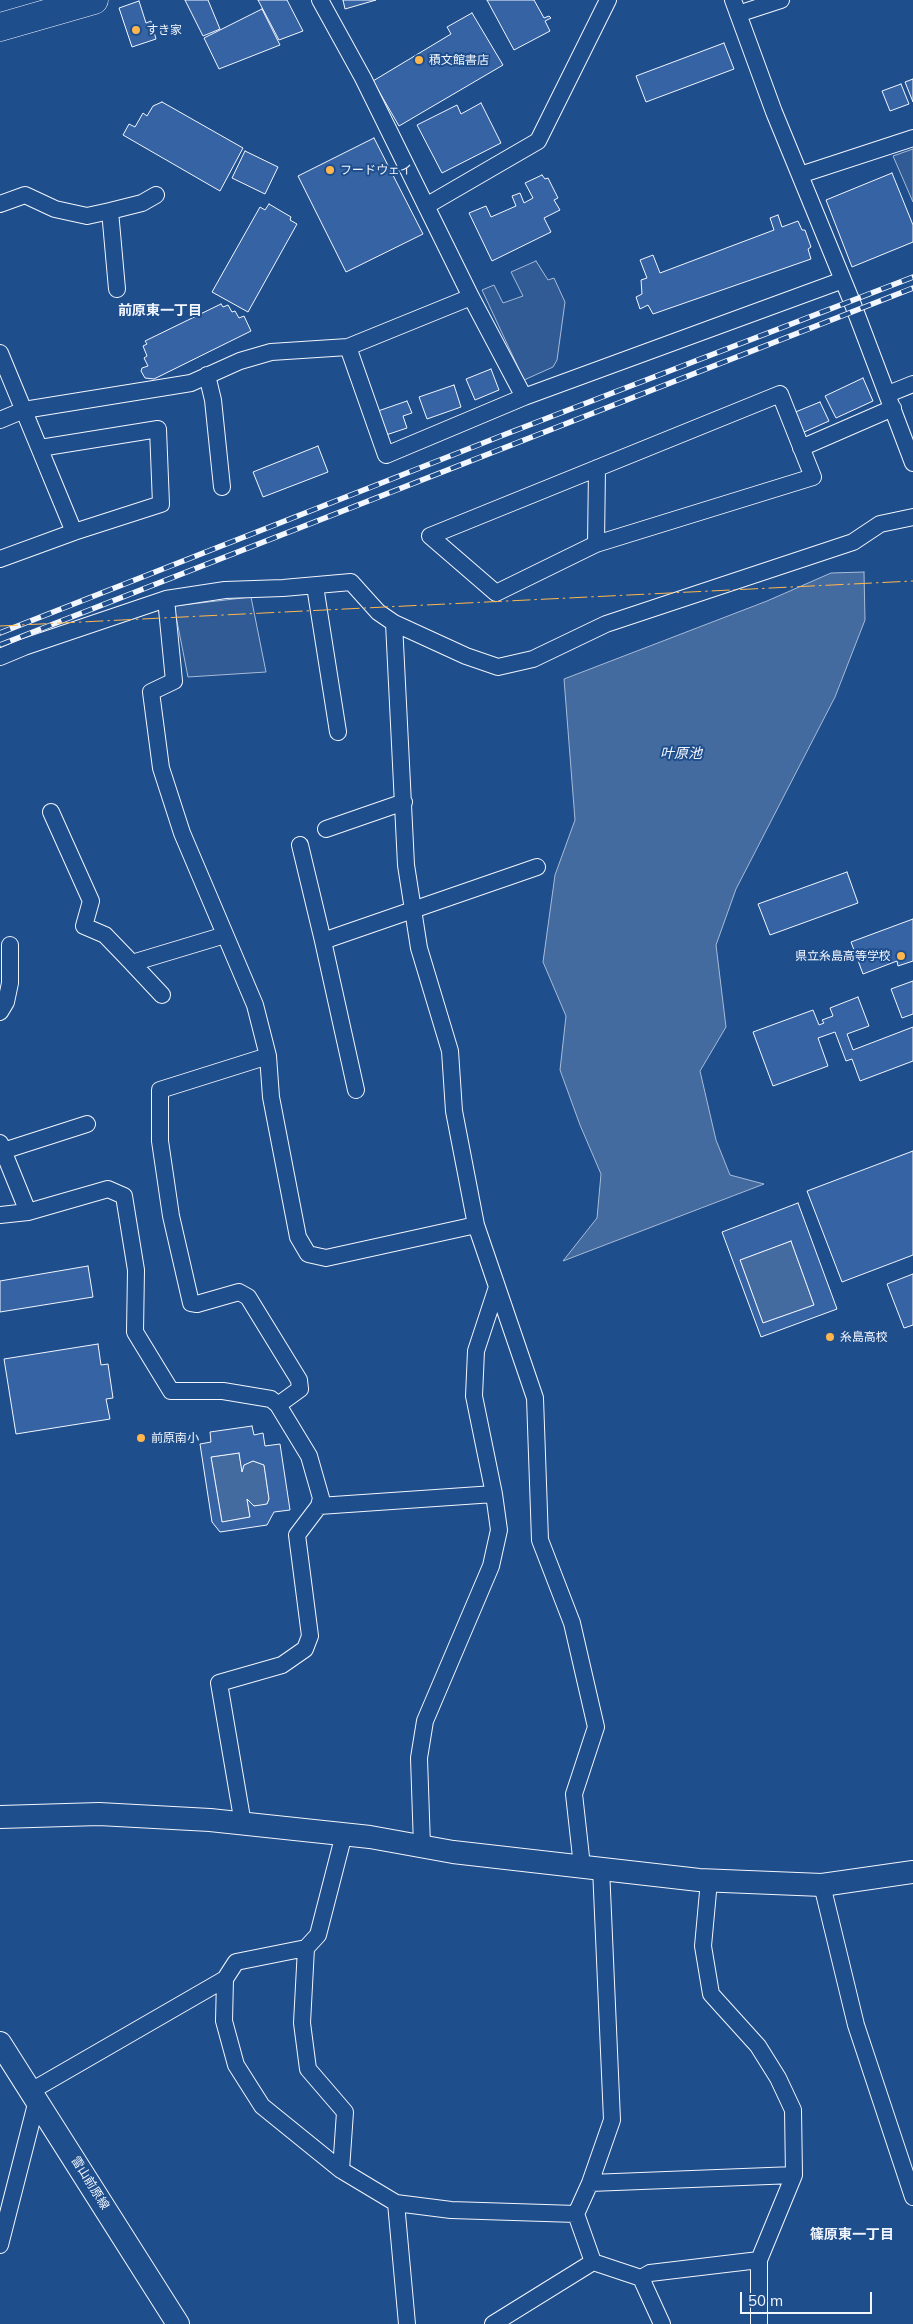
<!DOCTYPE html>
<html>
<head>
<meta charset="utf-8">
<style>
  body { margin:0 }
  #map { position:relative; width:913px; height:2324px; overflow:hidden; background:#1f4e8c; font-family:Mulish,sans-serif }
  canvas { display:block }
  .scale { position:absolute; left:740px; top:2292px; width:132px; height:22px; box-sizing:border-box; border:2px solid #f2f6ff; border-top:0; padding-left:6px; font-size:15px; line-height:18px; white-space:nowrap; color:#f2f6ff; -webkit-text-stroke:4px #1f4e8c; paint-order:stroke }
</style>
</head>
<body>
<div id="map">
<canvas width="913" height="2324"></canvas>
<div class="scale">50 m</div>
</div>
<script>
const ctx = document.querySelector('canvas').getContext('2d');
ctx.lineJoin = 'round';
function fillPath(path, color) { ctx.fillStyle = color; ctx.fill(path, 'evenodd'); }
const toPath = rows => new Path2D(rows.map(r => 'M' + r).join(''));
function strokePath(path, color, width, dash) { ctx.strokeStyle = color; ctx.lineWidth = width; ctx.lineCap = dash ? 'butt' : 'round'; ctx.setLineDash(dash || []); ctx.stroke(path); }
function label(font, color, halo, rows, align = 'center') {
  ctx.font = font + ' Mulish,"Noto Sans JP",sans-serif'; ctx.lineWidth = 4; ctx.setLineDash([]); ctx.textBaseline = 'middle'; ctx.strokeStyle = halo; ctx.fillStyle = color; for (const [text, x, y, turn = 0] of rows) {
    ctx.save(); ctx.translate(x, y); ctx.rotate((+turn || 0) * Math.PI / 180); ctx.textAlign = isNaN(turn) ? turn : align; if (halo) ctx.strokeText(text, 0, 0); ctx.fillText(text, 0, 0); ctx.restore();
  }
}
const built = toPath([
  [913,149,913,202,893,156,913,149],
  [536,261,548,280,554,278,565,302,557,360,553,367,524,380,482,290,494,285,503,303,523,296,511,272,536,261],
  [251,597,266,672,188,677,174,606,251,597]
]);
fillPath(built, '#305b95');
strokePath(built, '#a8bbd7', 1);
const water = toPath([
  [864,572,865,620,835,697,736,889,716,945,726,1027,700,1071,716,1140,730,1175,764,1184,563,1261,597,1218,601,1174,580,1125,560,1070,566,1016,543,962,555,875,575,820,564,679,767,601,831,573,864,572],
  [791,1241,814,1305,763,1323,740,1260,791,1241],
  [239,1453,242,1471,244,1465,253,1461,264,1465,269,1499,267,1504,260,1506,254,1506,247,1500,250,1517,222,1522,211,1457,239,1453]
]);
fillPath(water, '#446ba0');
strokePath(water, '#a8bbd7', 1);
const building = toPath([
  [185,0,208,0,220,29,203,36,185,0],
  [258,0,287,0,303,31,279,40,258,0],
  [343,0,376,0,345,9,343,0],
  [487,0,534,0,544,18,549,16,551,18,545,21,550,31,514,50,487,0],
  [139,1,146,23,151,21,156,39,132,47,119,8,139,1],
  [262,9,280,45,219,69,204,38,262,9],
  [472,13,503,65,399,126,373,81,451,34,447,27,472,13],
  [724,43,734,69,646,102,636,76,724,43],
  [913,79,913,102,905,82,913,79],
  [901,84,909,104,890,111,882,91,901,84],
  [162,102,243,148,220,191,123,135,129,124,135,127,143,113,147,116,153,106,162,102],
  [481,103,501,143,442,173,417,125,457,105,461,114,481,103],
  [374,138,423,234,346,272,298,176,374,138],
  [245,151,278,167,265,194,232,178,245,151],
  [892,173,913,225,913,242,852,267,826,200,892,173],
  [542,175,545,179,548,178,558,198,554,200,560,210,544,218,551,232,492,261,469,213,486,206,491,217,516,206,512,196,520,193,524,203,533,198,525,183,542,175],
  [269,204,291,217,290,220,297,224,248,312,212,292,260,207,265,210,269,204],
  [778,215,782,227,798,221,802,230,805,230,811,247,808,249,811,259,653,314,648,305,640,309,636,297,642,294,641,280,647,278,640,260,653,255,660,273,774,230,770,218,778,215],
  [221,304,223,307,228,305,232,312,235,311,239,318,244,316,251,331,154,379,145,378,141,371,142,368,148,366,144,358,147,356,143,346,147,344,145,341,221,304],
  [491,369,499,390,475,400,466,379,491,369],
  [863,378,873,401,836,418,825,396,863,378],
  [454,385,461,407,427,419,419,397,454,385],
  [407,401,412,413,403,416,407,428,386,435,378,411,407,401],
  [820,402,829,421,802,433,793,413,820,402],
  [318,446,328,472,263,497,253,472,318,446],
  [847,872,858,903,770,935,758,904,847,872],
  [913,919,913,961,898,966,897,961,863,974,851,942,913,919],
  [913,981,913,1014,902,1018,891,989,913,981],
  [858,997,869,1026,847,1034,853,1050,913,1027,913,1061,860,1081,852,1059,846,1061,835,1032,818,1038,828,1066,773,1086,753,1032,813,1010,819,1025,824,1023,822,1020,833,1016,830,1008,858,997],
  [913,1151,913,1255,842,1282,807,1191,913,1151],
  [798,1203,837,1309,761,1337,722,1232,798,1203],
  [791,1241,814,1305,763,1323,740,1260,791,1241],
  [88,1266,93,1297,0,1312,0,1281,88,1266],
  [913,1274,913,1325,904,1328,887,1284,913,1274],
  [98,1344,101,1365,108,1364,113,1398,106,1399,110,1419,16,1434,4,1359,98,1344],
  [252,1426,254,1435,263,1433,265,1446,280,1444,290,1510,274,1512,267,1525,220,1532,212,1522,200,1444,211,1442,210,1432,252,1426],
  [239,1453,242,1472,244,1465,253,1461,264,1465,269,1499,267,1504,254,1506,247,1499,250,1517,222,1522,211,1457,239,1453]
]);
fillPath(building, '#3563a3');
strokePath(building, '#f2f6ff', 1);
const street = toPath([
  [733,0,774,112,852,302,913,463],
  [738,14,781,0],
  [800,175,913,138],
  [0,204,25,195,55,209,87,216,110,211,117,289],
  [426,206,538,141,608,0],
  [110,211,142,203,156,195],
  [348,347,471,297],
  [0,353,74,532,0,559],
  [207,375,213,400,222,487],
  [780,394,813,477,596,544,496,593,430,536,780,394],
  [888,394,913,384],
  [524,397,843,280],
  [0,420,24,410,191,383,240,361,271,352,348,347,386,455,524,397,471,297,363,78,320,0],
  [40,448,158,429,161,504,74,532],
  [801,448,893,408],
  [596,544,597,468],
  [315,586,338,732],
  [166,599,174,681,151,692,161,768,182,833,255,1005,268,1056,271,1097,298,1237,308,1254,326,1258,476,1225],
  [394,623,406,865,419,948,450,1051,454,1111,476,1225,535,1398,540,1540,572,1623,596,1727,574,1794,582,1866],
  [0,657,24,647,166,599,225,590,283,588,351,582,378,612,394,623,466,656,498,667,533,659,606,624,853,542,880,524,913,517],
  [51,812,91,901,84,926,105,935,132,963],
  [326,829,404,802],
  [300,845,323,941],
  [162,995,132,963,225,935],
  [0,1012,6,1002,10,983,10,945],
  [268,1056,160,1090,160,1141,171,1216,191,1303,197,1304,239,1292,248,1297,299,1380,300,1389,278,1405],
  [356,1090,323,941,537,867],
  [0,1143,28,1212],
  [3,1151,87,1124],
  [0,1215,28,1212,108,1189,124,1196,136,1270,135,1332,171,1391,223,1391,271,1399,278,1405,309,1456,321,1498,319,1506,297,1535,310,1636,305,1649,282,1665,219,1683,243,1824],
  [319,1506,494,1494],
  [344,1834,318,1935,306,1948,236,1962,225,1979,224,2021,236,2065,262,2106,341,2170,396,2203,451,2210,576,2214],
  [422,1846,419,1758,425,1721,491,1566,499,1530,494,1494,474,1396,476,1351,497,1287],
  [601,1868,612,2120,590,2183,576,2214,593,2262,641,2278,662,2324],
  [822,1885,856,2025,913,2197],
  [306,1948,302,2023,308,2069,345,2112,341,2170],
  [31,2091,225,1979],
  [590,2183,794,2175],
  [396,2203,407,2324],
  [0,2245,37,2100],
  [759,2260,759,2324],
  [641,2278,650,2273,759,2260,794,2175,793,2110,778,2078,758,2046,711,1994,703,1946,709,1881],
  [493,2324,593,2262]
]);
const secondary = toPath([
  [0,1817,99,1814,210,1820,370,1837,453,1852,699,1880,822,1885,913,1872],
  [0,2043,178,2324]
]);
const highway = toPath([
  [0,27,94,0]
]);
strokePath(street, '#f2f6ff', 18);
strokePath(secondary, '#f2f6ff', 24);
strokePath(highway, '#f2f6ff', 29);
strokePath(street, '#1f4e8c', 16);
strokePath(secondary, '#1f4e8c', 22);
strokePath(highway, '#1f4e8c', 28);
const rail = toPath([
  [0,633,506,434,913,277],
  [0,645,913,288]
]);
strokePath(rail, '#f2f6ff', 5.5);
strokePath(rail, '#1f4e8c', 4, [11]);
strokePath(toPath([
  [0,626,913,581]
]), '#ffb74d', 1, [18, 4, 2.5, 4]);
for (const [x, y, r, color] of [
  [136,30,5,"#ffb74d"],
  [419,60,5,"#ffb74d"],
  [330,170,5,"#ffb74d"],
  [901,956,5,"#ffb74d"],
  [830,1337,5,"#ffb74d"],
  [141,1438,5,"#ffb74d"]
]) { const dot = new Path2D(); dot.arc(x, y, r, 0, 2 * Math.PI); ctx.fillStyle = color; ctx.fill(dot); strokePath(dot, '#1f4e8c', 2); }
label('12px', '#f2f6ff', '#1f4e8c', [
  ["すき家",146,30],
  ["積文館書店",429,60],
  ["フードウェイ",340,170],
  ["県立糸島高等学校",891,956,"right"],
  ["糸島高校",840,1337],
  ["前原南小",151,1438]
], 'left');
label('12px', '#f2f6ff', '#1f4e8c', [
  ["雷山前原線",90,2183,58]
]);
label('bold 14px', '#f2f6ff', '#1f4e8c', [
  ["前原東一丁目",160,311],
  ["篠原東一丁目",852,2235]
]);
label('italic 14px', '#f2f6ff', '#1f4e8c', [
  ["叶原池",681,754]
]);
</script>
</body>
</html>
